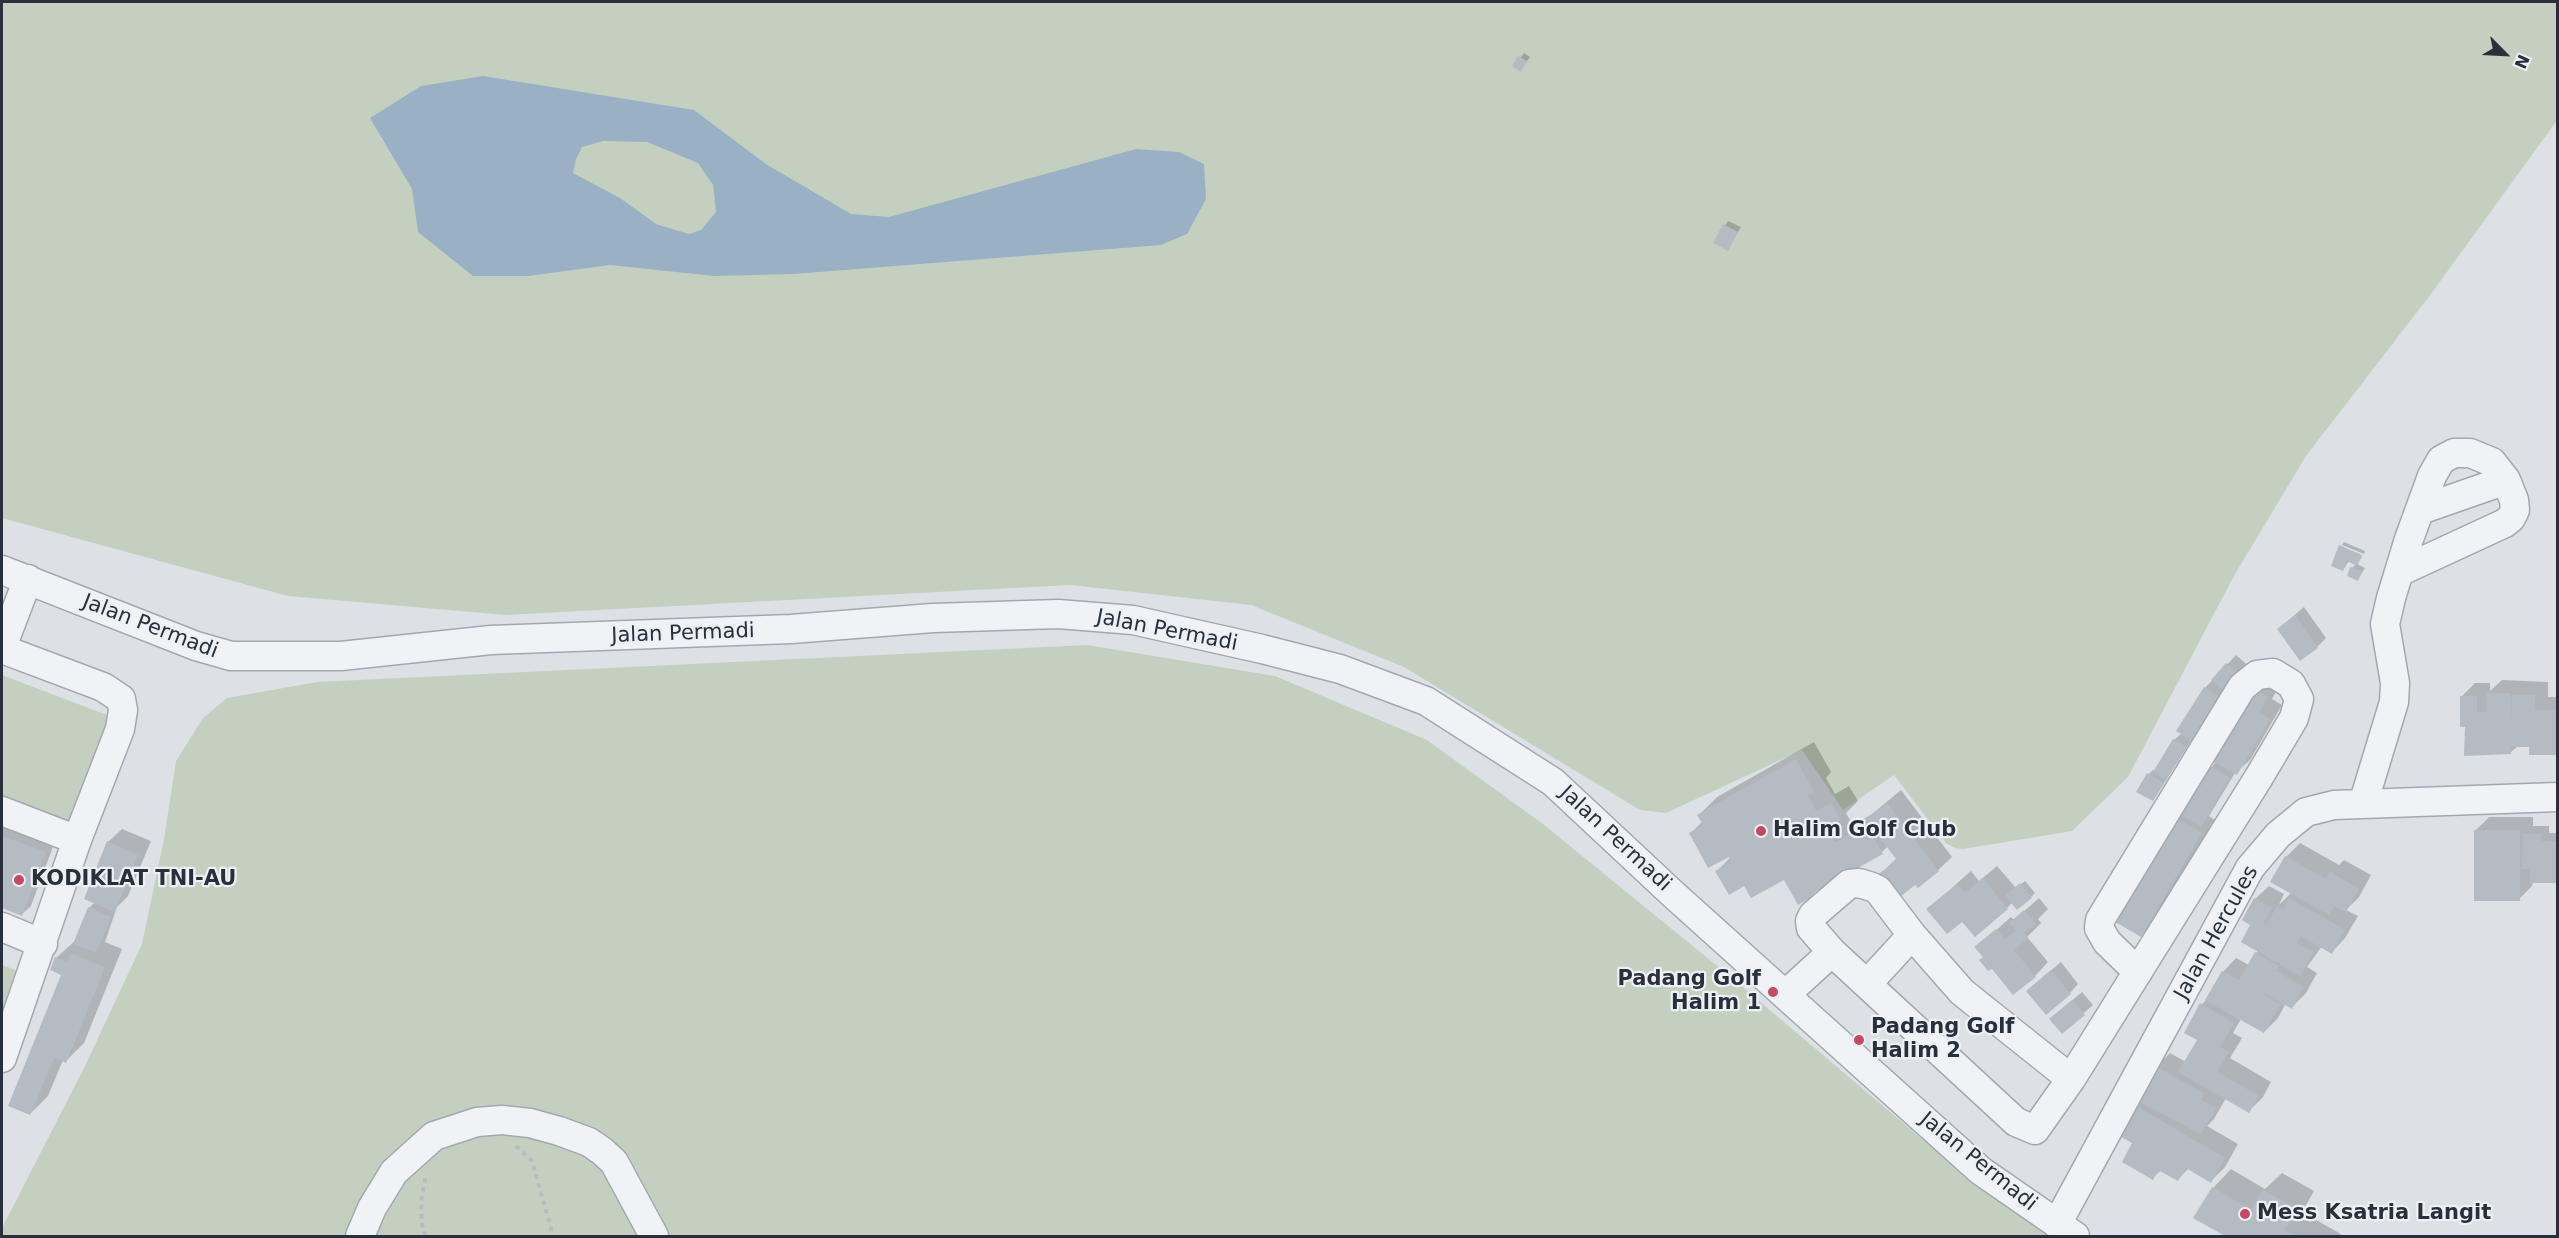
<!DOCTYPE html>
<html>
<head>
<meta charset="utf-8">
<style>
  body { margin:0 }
  #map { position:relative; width:2559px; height:1238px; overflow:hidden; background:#dde1e6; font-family:"DejaVu Sans",sans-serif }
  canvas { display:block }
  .frame { position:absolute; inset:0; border:3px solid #28303c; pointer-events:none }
  .north { position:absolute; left:2475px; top:24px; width:60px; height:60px; -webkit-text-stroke:4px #edf0f4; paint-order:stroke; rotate:114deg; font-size:16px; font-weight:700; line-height:24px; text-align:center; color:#28303c }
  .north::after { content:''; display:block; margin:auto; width:21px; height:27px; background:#28303c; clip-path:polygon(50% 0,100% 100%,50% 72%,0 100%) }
</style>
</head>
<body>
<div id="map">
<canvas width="2559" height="1238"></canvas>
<div class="frame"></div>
<div class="north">N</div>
</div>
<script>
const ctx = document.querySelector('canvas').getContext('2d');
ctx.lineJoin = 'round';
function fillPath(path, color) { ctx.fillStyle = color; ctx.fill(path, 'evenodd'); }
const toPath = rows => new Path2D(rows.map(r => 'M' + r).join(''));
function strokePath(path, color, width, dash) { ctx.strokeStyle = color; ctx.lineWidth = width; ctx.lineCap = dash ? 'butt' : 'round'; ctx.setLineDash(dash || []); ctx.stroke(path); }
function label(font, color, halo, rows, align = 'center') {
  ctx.font = font + ' "DejaVu Sans",sans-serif'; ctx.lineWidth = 4.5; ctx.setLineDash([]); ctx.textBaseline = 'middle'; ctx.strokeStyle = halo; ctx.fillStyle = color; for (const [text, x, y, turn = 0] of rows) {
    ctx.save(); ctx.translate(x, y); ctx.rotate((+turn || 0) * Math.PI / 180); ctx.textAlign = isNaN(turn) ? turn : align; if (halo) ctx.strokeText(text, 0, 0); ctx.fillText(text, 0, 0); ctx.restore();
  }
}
fillPath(toPath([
  [2,2,2557,2,2558,119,2431,294,2306,456,2235,574,2128,777,2072,831,1963,849,1955,848,1946,843,1894,775,1843,810,1802,750,1666,813,1640,810,1404,667,1251,605,1070,585,505,615,288,596,2,518],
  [1087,645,1275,676,1427,740,1543,824,1732,978,1974,1183,2049,1236,2,1236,2,1228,85,1066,142,944,164,839,176,761,203,718,227,698,317,682],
  [2,675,120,720,77,832,2,803],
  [2,965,29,975,2,1050]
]), '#c4d0bf');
fillPath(toPath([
  [483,76,694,110,766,164,851,214,889,217,1136,149,1179,152,1204,164,1206,199,1187,234,1161,245,794,274,714,276,610,265,528,276,473,276,418,232,412,189,370,118,421,86],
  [603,141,647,142,698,163,713,185,716,212,701,230,689,234,656,224,620,198,573,173,576,159,582,147]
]), '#9ab1c5');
fillPath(toPath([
  [1524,53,1530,57,1521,70,1514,66],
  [1728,221,1741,227,1728,249,1715,242],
  [2344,542,2365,551,2364,554,2342,545],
  [2340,548,2362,557,2357,564,2365,568,2358,579,2352,568,2356,564,2349,561,2343,570],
  [2304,607,2326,638,2317,647,2278,629],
  [2236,655,2252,669,2192,739,2156,796,2138,791,2149,774,2153,770,2155,771,2174,740,2182,733,2205,688],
  [2272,677,2281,683,2272,699,2282,705,2250,760,2235,773,2209,816,2215,820,2155,921,2141,935,2174,817,2189,804,2216,761,2244,704],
  [2502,680,2548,682,2548,697,2558,697,2558,754,2531,746,2518,746,2510,753,2466,726,2461,697,2475,683,2490,683,2490,691],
  [1814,742,1831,772,1826,778,1835,794,1849,786,1858,801,1846,813,1853,825,1872,814,1901,790,1952,857,1938,870,1916,883,1878,876,1897,858,1888,846,1882,852,1819,888,1812,895,1785,878,1745,884,1717,871,1731,857,1691,833,1703,821,1699,815,1717,797],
  [2489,817,2533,817,2533,826,2549,826,2549,833,2558,833,2558,881,2533,881,2532,886,2519,899,2475,831],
  [2,824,54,844,31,906,22,914,2,907],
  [122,829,151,841,128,896,117,907,105,942,122,949,84,1043,66,1061,63,1060,48,1096,30,1114,63,974,56,958,76,940,89,908,95,902,108,842],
  [2300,843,2339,865,2344,860,2371,875,2359,897,2346,910,2358,916,2345,938,2332,952,2322,946,2307,967,2317,973,2306,993,2292,1007,2286,1003,2278,1018,2264,1032,2241,1019,2233,1033,2242,1038,2230,1058,2271,1082,2263,1097,2249,1111,2226,1098,2214,1119,2207,1126,2238,1144,2225,1167,2211,1181,2189,1168,2178,1179,2161,1170,2153,1178,2134,1143,2118,1133,2157,1066,2170,1053,2186,1062,2199,1040,2202,1004,2208,998,2223,972,2236,958,2249,965,2258,950,2252,925,2255,899,2269,886,2284,894,2279,905,2292,892,2286,857],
  [1997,866,2016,888,2025,881,2035,893,2031,897,2013,902,2007,908,1962,920,1928,909,1971,871,1979,881],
  [2039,898,2048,909,2038,919,2041,923,2027,937,2048,962,2035,976,1984,957,1976,948,2011,917,2014,920],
  [2061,962,2078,984,2070,993,2037,982],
  [2082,992,2093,1005,2062,1032,2060,1011],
  [2231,1169,2265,1189,2282,1173,2314,1191,2302,1212,2341,1234,2340,1236,2228,1236,2195,1217,2213,1188]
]), '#0003');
fillPath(toPath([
  [1518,56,1527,61,1521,72,1512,66],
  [1723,224,1738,232,1728,251,1713,243],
  [2339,545,2362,555,2357,566,2347,561,2343,571,2331,566],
  [2350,567,2362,572,2358,581,2347,576],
  [2295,615,2318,648,2300,661,2277,629],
  [2226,663,2244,678,2229,696,2211,680],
  [2204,687,2221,698,2194,742,2176,731],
  [2257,690,2268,697,2259,713,2270,719,2237,775,2209,759,2242,703,2247,706],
  [2487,693,2511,693,2511,729,2512,695,2535,695,2535,710,2558,710,2558,755,2529,755,2529,747,2511,747,2511,754,2464,756,2465,727,2460,727,2460,696,2477,696,2477,712,2486,712],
  [2173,739,2186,747,2166,780,2153,772],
  [1796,759,1814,792,1808,795,1816,811,1831,803,1841,820,1827,828,1835,843,1866,824,1883,854,1811,894,1813,896,1798,905,1784,880,1751,898,1744,886,1729,895,1715,871,1731,862,1729,857,1708,868,1689,833,1703,825,1697,815],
  [2210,766,2230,778,2201,827,2180,815],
  [2147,773,2164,783,2153,801,2136,792],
  [1887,803,1939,871,1918,888,1915,885,1895,901,1876,876,1897,860,1865,819],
  [2173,816,2202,833,2141,937,2112,920],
  [2474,830,2520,830,2520,901,2474,901],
  [2523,834,2541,834,2541,841,2558,841,2558,883,2530,883,2530,869,2522,869],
  [2,836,46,852,22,916,2,908],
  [107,841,138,855,115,912,84,899],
  [2285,856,2326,879,2330,872,2359,889,2346,912,2334,906,2329,915,2270,882],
  [1983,878,2008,909,1975,937,1962,922,1947,934,1926,909,1957,884,1965,893],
  [2020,883,2032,898,2017,910,2005,896],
  [2254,898,2272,908,2263,923,2266,925,2277,906,2283,909,2289,898,2345,930,2332,954,2301,936,2297,943,2314,952,2300,976,2241,942,2250,925,2242,920],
  [88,907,111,917,96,953,73,944],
  [2024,910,2036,924,2024,933,2028,938,2014,950,2036,977,2013,995,1992,969,1988,971,1979,960,1983,957,1974,947,1996,929,2005,939,2016,930,2009,923],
  [2255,952,2279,966,2276,971,2304,987,2292,1009,2264,993,2264,995,2281,1004,2264,1033,2205,1000,2222,971,2239,980],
  [70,953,105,967,66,1063,54,1058,30,1115,8,1106,61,975,50,970,55,957,67,962],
  [2051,970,2071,994,2046,1015,2026,991],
  [2072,1000,2085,1015,2062,1034,2049,1019],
  [2200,1003,2234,1023,2220,1047,2229,1052,2217,1072,2259,1096,2249,1113,2178,1072,2197,1040,2184,1033],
  [2155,1066,2205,1094,2201,1100,2216,1108,2201,1134,2136,1100],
  [2133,1104,2225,1158,2211,1183,2186,1168,2178,1181,2158,1170,2153,1180,2122,1162,2132,1143,2116,1134],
  [2212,1187,2251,1210,2263,1190,2297,1209,2285,1230,2295,1236,2225,1236,2193,1218]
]), '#b5bbc3');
const minor = toPath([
  [2420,510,2506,480],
  [2,570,196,646,231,656,341,656,491,640,791,629,933,618,1058,614,1133,620,1262,649,1340,669,1426,701,1553,782,1674,895,1981,1171,2075,1236],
  [2,647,28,579],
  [2,649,103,687,121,699,123,710,120,729,77,840,2,1058],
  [2363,804,2394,702,2395,683,2385,624,2391,598,2409,539,2432,476,2441,460,2454,453,2470,453,2492,462,2506,480,2514,500,2515,510,2511,518,2505,523,2399,572],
  [2,811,77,840],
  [2,927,43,944],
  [1867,984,1912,935],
  [1786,994,1832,952],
  [2071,1079,2035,1130,2016,1122,1832,952,1811,928,1810,921,1813,915,1849,884,1859,883,1872,887,1878,890,1912,935,1962,992,2071,1079,2259,777,2294,718,2299,699,2291,684,2273,673,2257,675,2242,687,2100,920,2099,928,2107,942,2138,972],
  [2057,1224,2250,868,2278,835,2306,812,2334,805,2558,797],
  [360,1236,372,1208,394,1172,434,1136,477,1122,502,1120,530,1123,559,1131,589,1142,602,1151,614,1162,654,1236]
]);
strokePath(minor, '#a3a8b0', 31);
strokePath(toPath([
  [516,1146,532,1161,553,1236],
  [425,1236,422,1224,421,1201,426,1175]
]), '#b8bcc1', 4, [4.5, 4.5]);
strokePath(minor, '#f0f2f5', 28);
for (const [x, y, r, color] of [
  [1761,831,6,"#c64862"],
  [19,880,6,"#c64862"],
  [1773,992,6,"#c64862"],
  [1859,1040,6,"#c64862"],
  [2245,1214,6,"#c64862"]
]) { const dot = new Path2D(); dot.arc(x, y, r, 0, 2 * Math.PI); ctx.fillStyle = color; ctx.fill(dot); strokePath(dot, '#edf0f4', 2); }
label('21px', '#28303c', '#edf0f4', [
  ["Jalan Permadi",150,627,21],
  ["Jalan Permadi",1167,631,11],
  ["Jalan Permadi",683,634,-2],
  ["Jalan Permadi",1615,839,43],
  ["Jalan Hercules",2217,933,-61],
  ["Jalan Permadi",1978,1162,39]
]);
label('bold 21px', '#28303c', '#edf0f4', [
  ["Halim Golf Club",1773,831],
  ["KODIKLAT TNI-AU",31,880],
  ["Padang Golf",1761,980,"right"],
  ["Halim 1",1761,1004,"right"],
  ["Padang Golf",1871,1028],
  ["Halim 2",1871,1052],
  ["Mess Ksatria Langit",2257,1214]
], 'left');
</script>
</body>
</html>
